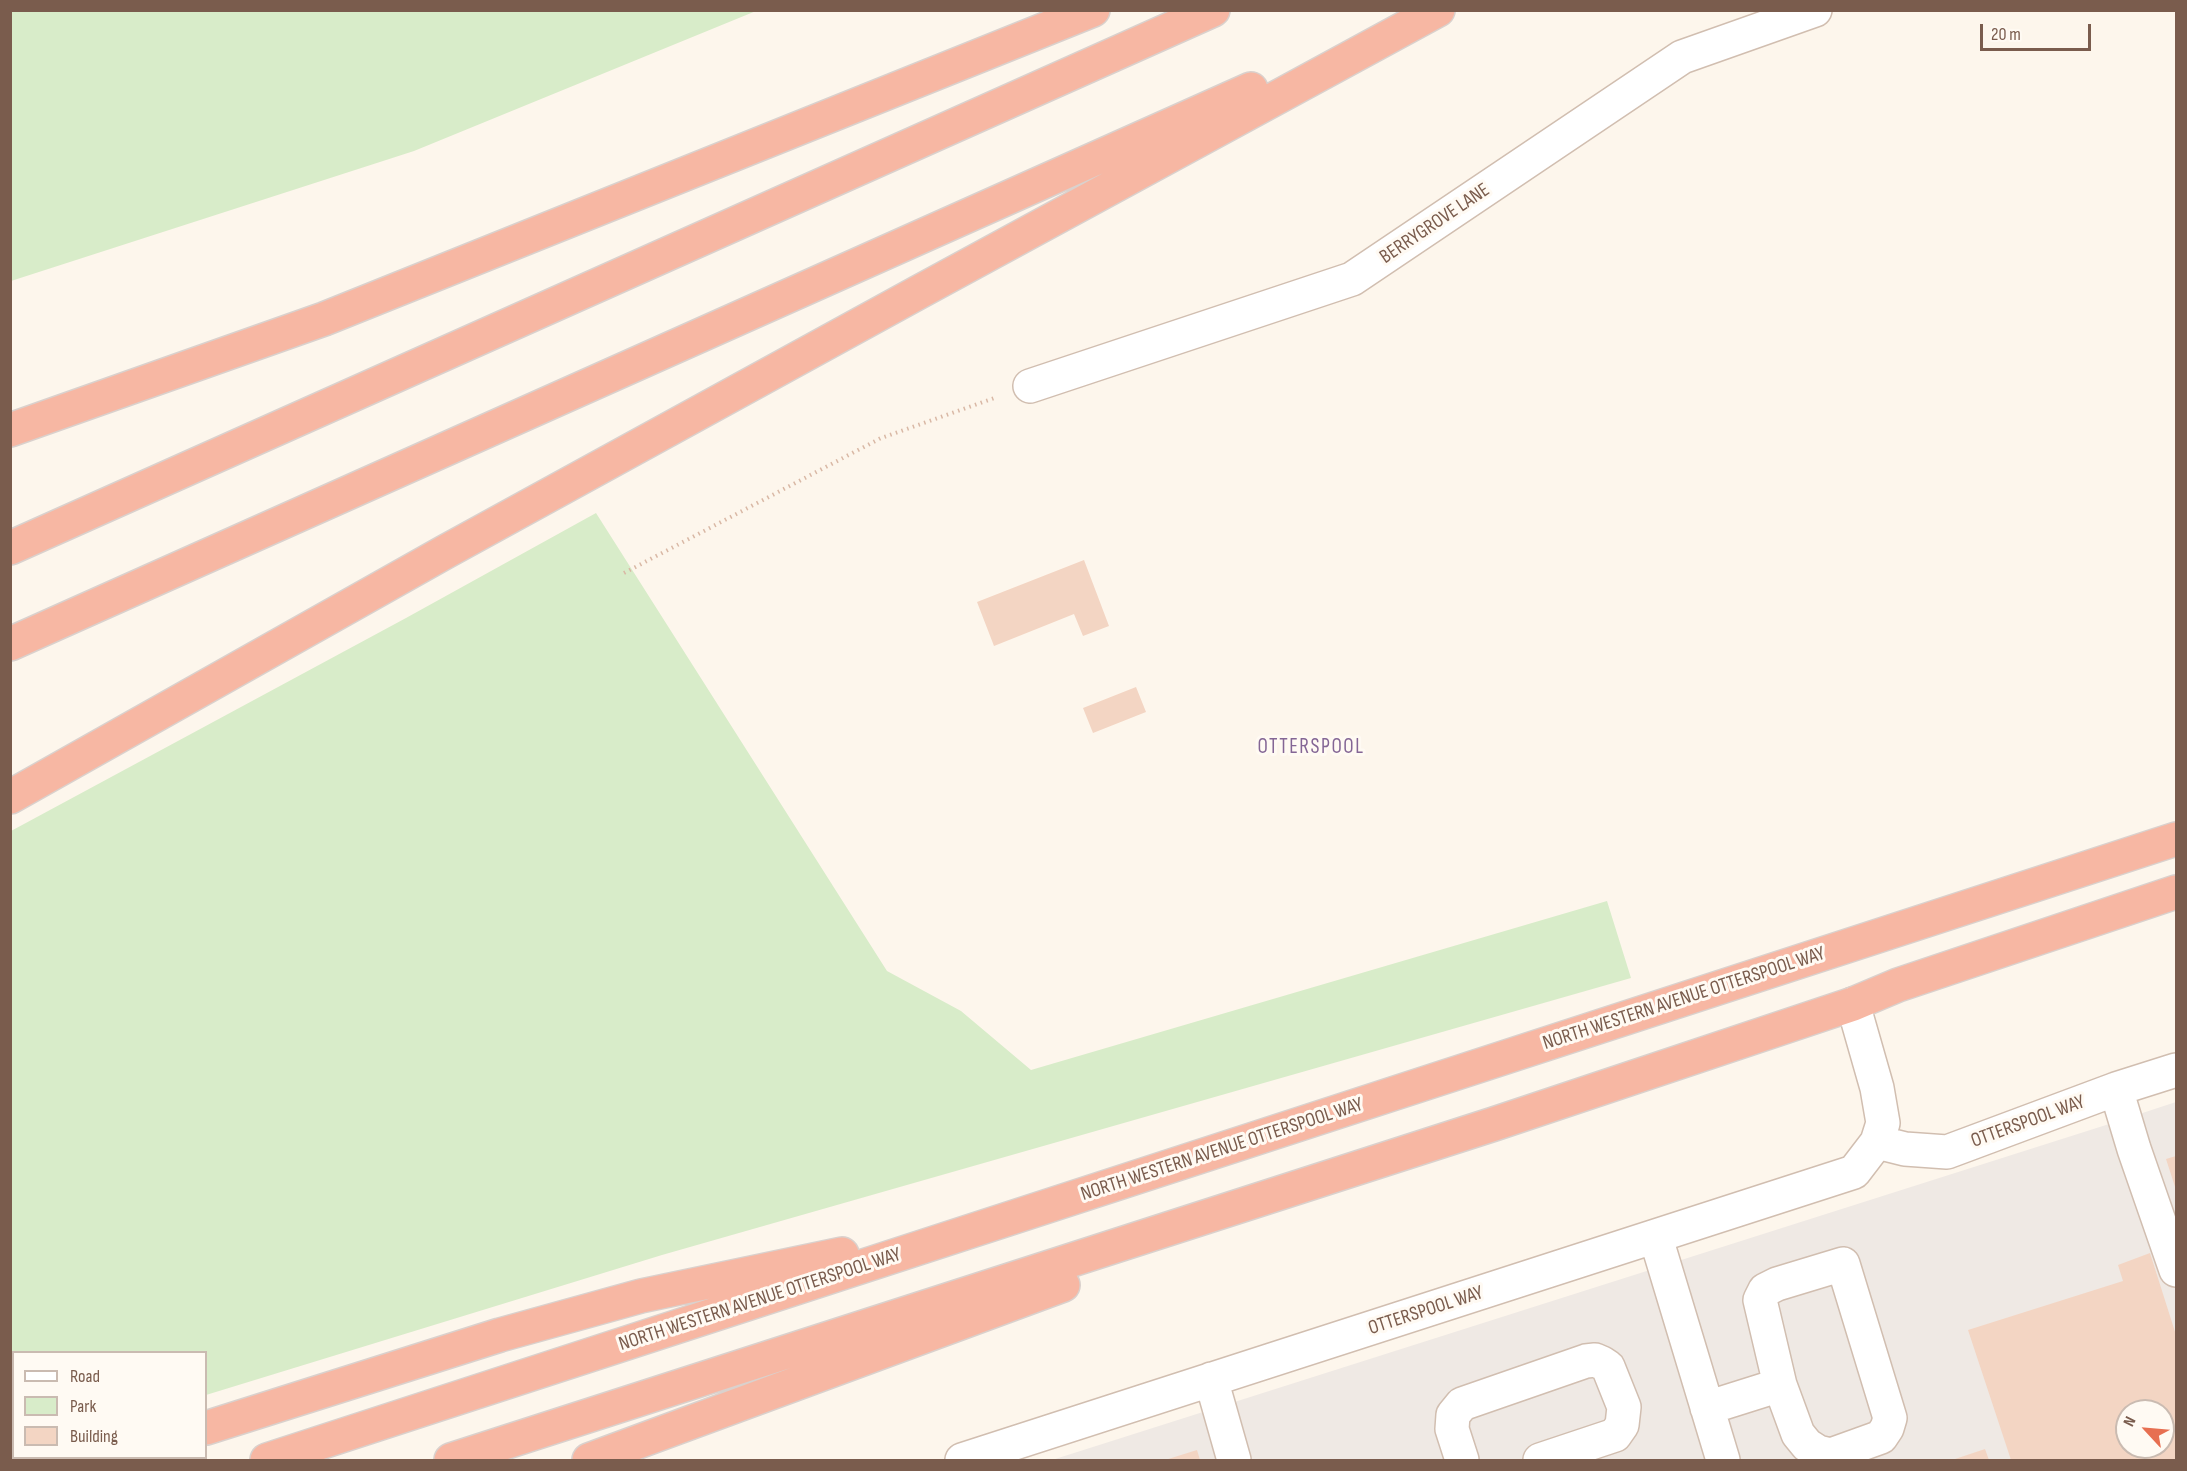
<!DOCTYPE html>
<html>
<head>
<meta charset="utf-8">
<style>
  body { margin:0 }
  #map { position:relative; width:2187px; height:1471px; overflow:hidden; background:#fdf6ec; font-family:"Sofia Sans Condensed",sans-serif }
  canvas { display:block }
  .frame { position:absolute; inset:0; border:12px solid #7a5c4d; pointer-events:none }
  .legend { position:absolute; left:12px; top:1351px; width:195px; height:108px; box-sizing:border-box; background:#fffaf3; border:2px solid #cabbb1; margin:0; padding:8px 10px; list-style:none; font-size:18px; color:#7a5c4d }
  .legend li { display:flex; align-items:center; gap:12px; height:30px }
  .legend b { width:30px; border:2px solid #cabbb1 }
  .north { position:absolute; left:2115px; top:1399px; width:60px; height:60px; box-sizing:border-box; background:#fffaf3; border:2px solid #cabbb1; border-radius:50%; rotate:296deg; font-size:16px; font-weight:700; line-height:24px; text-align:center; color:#7a5c4d }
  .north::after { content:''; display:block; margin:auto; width:21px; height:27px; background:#e76f51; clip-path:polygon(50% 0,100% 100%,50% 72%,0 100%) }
  .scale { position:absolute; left:1980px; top:24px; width:111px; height:27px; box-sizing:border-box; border:3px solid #7a5c4d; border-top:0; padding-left:8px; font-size:18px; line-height:21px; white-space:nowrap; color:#7a5c4d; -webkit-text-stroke:4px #fffaf3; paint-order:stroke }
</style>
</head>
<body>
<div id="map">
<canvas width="2187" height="1471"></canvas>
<div class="frame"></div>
<ul class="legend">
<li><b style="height:8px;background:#fff"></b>Road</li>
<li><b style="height:16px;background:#d8ecc9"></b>Park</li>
<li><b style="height:16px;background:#f3d5c3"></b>Building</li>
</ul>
<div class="north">N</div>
<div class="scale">20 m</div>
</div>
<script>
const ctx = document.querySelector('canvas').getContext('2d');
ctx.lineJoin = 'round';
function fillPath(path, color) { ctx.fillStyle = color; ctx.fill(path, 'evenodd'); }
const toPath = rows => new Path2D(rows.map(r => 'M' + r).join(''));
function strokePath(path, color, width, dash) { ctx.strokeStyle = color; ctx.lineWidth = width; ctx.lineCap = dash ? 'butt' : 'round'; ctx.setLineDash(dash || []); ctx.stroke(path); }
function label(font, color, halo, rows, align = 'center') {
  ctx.font = font + ' "Sofia Sans Condensed",sans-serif'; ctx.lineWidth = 6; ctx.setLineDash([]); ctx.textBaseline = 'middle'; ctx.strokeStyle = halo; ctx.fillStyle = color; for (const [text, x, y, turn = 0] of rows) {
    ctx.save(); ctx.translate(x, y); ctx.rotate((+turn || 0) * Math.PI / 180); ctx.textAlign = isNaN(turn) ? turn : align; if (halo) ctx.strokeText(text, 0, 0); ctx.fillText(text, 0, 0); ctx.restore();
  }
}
fillPath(toPath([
  [2176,1102,2176,1460,1052,1460,2106,1125],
  [2127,1411,2163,1411,2163,1447,2127,1447]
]), '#efe9e4');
fillPath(toPath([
  [10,11,11,10,756,11,414,151,11,281],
  [596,513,887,971,961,1011,1031,1070,1607,901,1631,978,662,1255,206,1395,206,1352,14,1352,14,1454,11,1455,11,831,406,618]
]), '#d8ecc9');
fillPath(toPath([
  [1084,560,1109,626,1083,636,1074,614,994,646,977,602],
  [1136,687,1146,712,1093,733,1083,708],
  [2176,1156,2176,1190,2166,1159],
  [2150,1253,2176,1335,2176,1460,2011,1460,1968,1330,2123,1281,2118,1265],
  [2127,1411,2163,1411,2163,1447,2127,1447],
  [1985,1449,1989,1460,1952,1460],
  [1197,1450,1200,1460,1165,1460]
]), '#f3d5c3');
const minor = toPath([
  [1030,386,1352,279,1682,57,1815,10],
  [1853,1004,1877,1088,1883,1123,1877,1142],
  [2116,1089,2134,1149,2176,1270],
  [1656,1238,1723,1460],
  [1843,1264,1890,1418,1887,1428,1881,1437,1831,1455,1818,1452,1807,1445,1798,1434,1780,1385,1760,1300,1765,1290,1777,1284,1843,1264],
  [1211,1379,1234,1460],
  [1707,1408,1780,1385],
  [962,1460,1854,1172,1877,1142,1905,1149,1947,1152,2116,1089,2176,1070],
  [1462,1460,1452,1429,1453,1415,1462,1404,1586,1361,1595,1360,1602,1363,1608,1367,1624,1407,1622,1425,1615,1435,1540,1460]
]);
const highway = toPath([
  [10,430,324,319,1093,10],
  [10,548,1213,10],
  [10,644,1251,89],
  [10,797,445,552,919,292,1438,10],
  [206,1428,500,1335,641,1296,842,1254],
  [103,1460,113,1458],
  [267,1460,2176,839],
  [451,1460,1494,1124,1853,1004,1898,985,2176,892],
  [589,1460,1063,1285]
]);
strokePath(minor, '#d1beb0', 36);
strokePath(highway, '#dad1cd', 36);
strokePath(toPath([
  [624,573,881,438,997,397]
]), '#d9b8a5', 4, [1.5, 4.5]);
strokePath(minor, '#fff', 33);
strokePath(highway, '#f7b7a3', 33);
label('20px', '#7a5c4d', '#fffaf3', [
  ["BERRYGROVE LANE",1435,224,-34],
  ["NORTH WESTERN AVENUE OTTERSPOOL WAY",1684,999,-18],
  ["OTTERSPOOL WAY",2028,1122,-20],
  ["NORTH WESTERN AVENUE OTTERSPOOL WAY",1222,1150,-18],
  ["NORTH WESTERN AVENUE OTTERSPOOL WAY",760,1300,-18],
  ["OTTERSPOOL WAY",1426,1311,-18]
]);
ctx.letterSpacing = '1.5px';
label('21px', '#846695', '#fffaf3', [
  ["OTTERSPOOL",1311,748]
]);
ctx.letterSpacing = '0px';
</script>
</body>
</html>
